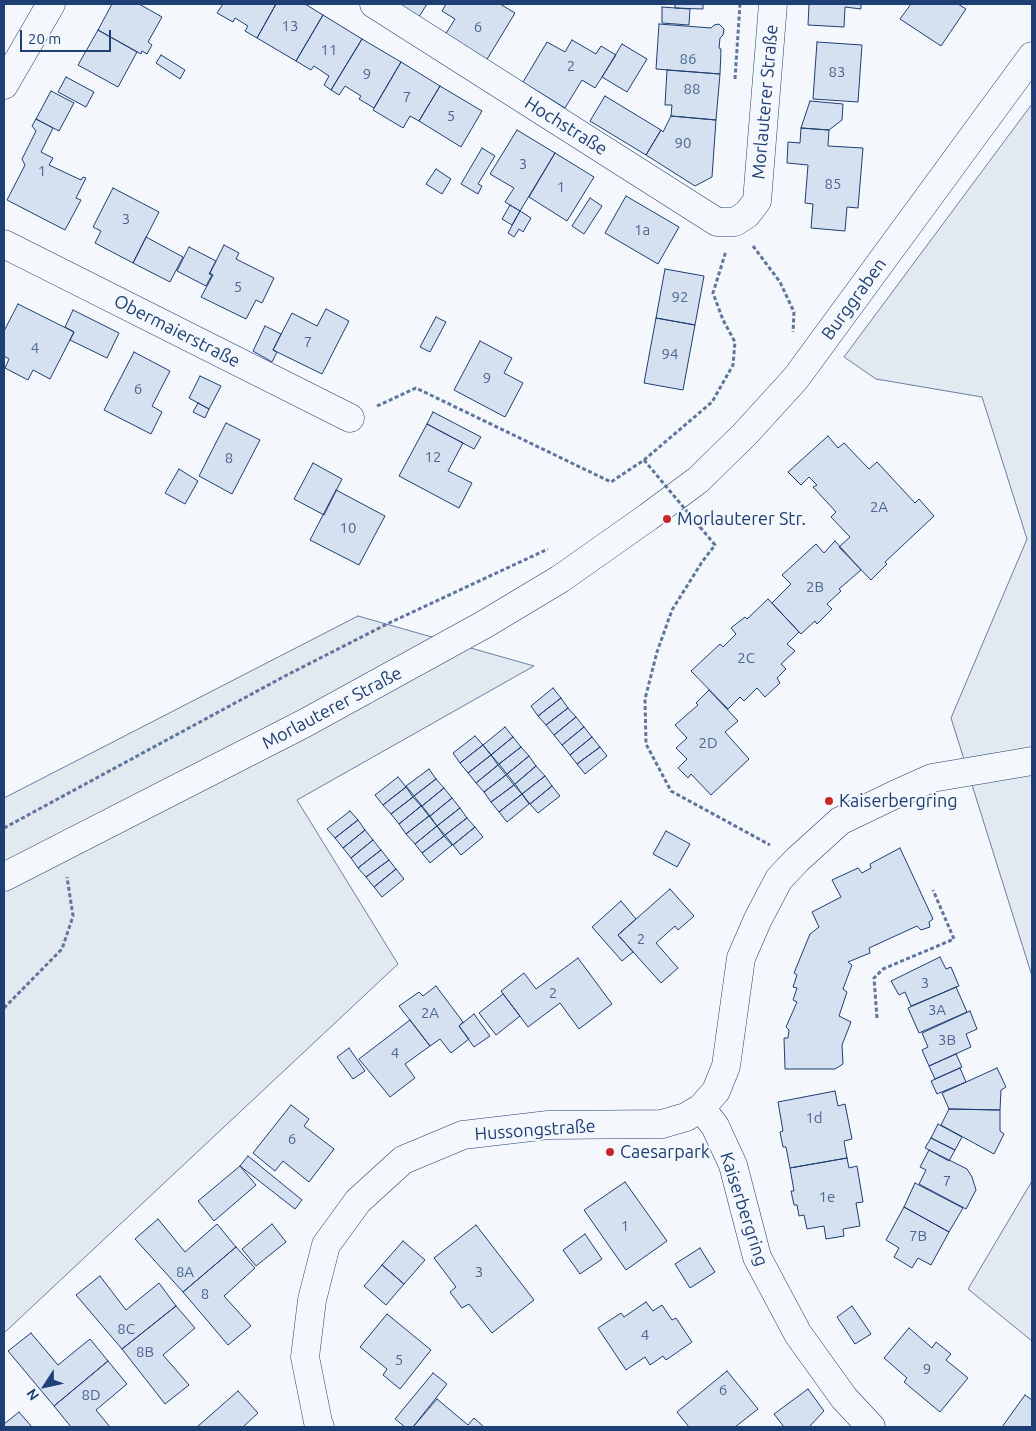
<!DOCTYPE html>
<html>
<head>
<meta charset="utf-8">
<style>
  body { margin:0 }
  #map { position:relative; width:1036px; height:1431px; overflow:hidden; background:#f4f7fb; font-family:Ubuntu,sans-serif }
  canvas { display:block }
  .frame { position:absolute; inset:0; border:5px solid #1d3f73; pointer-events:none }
  .north { position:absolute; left:20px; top:1361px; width:50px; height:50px; -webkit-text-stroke:4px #f4f7fb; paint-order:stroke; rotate:235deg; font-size:14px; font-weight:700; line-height:20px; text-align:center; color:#1d3f73 }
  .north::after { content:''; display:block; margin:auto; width:18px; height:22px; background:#1d3f73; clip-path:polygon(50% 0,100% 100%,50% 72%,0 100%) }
  .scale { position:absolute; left:20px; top:30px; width:91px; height:22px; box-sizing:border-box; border:2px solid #1d3f73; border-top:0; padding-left:6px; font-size:15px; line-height:18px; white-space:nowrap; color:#1d3f73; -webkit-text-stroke:4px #f4f7fb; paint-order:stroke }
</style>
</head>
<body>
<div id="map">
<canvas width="1036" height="1431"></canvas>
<div class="frame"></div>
<div class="north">N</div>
<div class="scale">20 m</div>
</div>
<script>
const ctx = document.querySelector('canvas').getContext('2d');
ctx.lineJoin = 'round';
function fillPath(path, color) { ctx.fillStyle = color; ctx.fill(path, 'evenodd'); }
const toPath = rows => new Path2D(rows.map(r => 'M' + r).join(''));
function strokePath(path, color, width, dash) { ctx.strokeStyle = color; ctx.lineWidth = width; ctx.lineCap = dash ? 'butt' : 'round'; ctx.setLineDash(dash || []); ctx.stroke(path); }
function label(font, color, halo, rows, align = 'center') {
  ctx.font = font + ' Ubuntu,sans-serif'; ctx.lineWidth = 4; ctx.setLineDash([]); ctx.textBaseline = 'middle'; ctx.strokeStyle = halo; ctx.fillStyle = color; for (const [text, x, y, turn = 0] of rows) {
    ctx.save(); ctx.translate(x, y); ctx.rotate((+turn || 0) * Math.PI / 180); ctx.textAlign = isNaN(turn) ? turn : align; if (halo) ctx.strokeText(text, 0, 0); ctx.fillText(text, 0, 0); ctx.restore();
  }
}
const green = toPath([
  [1032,104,1032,976,951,718,1027,539,982,397,876,379,844,357,1032,104],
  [358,616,534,666,297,800,398,964,4,1333,4,798,358,616],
  [1032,1181,1032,1341,968,1289,1032,1181]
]);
fillPath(green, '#e3e9f0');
strokePath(green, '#687fa3', 1);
const building = toPath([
  [112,4,139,4,162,17,148,42,152,45,147,54,142,51,141,54,98,30,112,4],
  [223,4,276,4,257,38,245,31,248,26,235,18,233,22,217,13,223,4],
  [276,4,305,4,323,15,296,61,257,38,276,4],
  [391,4,427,4,417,20,391,4],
  [446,4,500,4,515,13,486,61,445,35,455,19,442,11,446,4],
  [675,4,703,4,703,9,675,8,675,4],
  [809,4,861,4,861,9,845,7,844,27,808,25,809,4],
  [911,4,958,4,966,9,941,46,900,19,911,4],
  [662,7,690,9,689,25,662,23,662,7],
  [323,15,362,39,331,90,324,85,329,76,314,66,311,70,296,61,323,15],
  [659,24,711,28,714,25,719,24,724,29,723,35,720,38,719,48,721,49,720,74,656,69,659,24],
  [98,30,137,52,118,87,78,65,98,30],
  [362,39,401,62,374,108,359,99,361,96,345,86,339,95,331,90,362,39],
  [572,40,596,54,601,46,616,55,595,88,582,80,565,108,523,82,547,42,565,52,572,40],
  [817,42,862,45,858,102,813,99,817,42],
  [622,44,647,59,627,92,602,77,622,44],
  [161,55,185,70,180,79,156,63,161,55],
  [401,62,440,86,419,121,410,116,403,128,373,110,401,62],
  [667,70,720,74,716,120,671,116,672,105,665,105,667,70],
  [66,77,94,92,86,107,58,92,66,77],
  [440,86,482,111,461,147,419,121,440,86],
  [51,91,74,103,59,131,36,119,51,91],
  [605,96,661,130,646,155,590,121,605,96],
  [810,101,843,104,842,120,829,130,801,128,810,101],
  [671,116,716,120,712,177,695,186,646,155,661,130,663,132,671,116],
  [36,119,53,128,41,152,53,158,49,165,81,180,83,177,86,178,76,198,81,200,65,230,7,200,25,165,22,159,36,131,32,126,36,119],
  [801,128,829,130,828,146,863,148,858,208,847,207,845,231,811,228,813,204,805,203,808,165,787,163,788,142,800,143,801,128],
  [517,130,555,153,520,211,505,202,514,188,490,174,517,130],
  [482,148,495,156,478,184,482,186,478,194,461,184,482,148],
  [555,153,594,177,567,221,529,197,555,153],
  [436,169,451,179,442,194,426,184,436,169],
  [113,188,159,212,133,263,95,243,101,231,93,227,113,188],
  [626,196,679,227,658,264,605,233,626,196],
  [590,198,602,206,584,234,572,226,590,198],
  [510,205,520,211,512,225,502,219,510,205],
  [520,211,531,218,523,232,519,229,514,237,508,233,520,211],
  [146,237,183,257,170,282,133,263,146,237],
  [224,245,239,253,236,259,274,278,262,303,256,300,246,319,201,297,213,275,210,273,224,245],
  [189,247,216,261,209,274,212,275,206,286,177,271,189,247],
  [665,269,704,276,695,325,656,318,665,269],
  [18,304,74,332,50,379,33,370,28,380,5,368,9,359,4,356,4,331,18,304],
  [326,309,349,321,322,374,273,350,292,313,317,326,326,309],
  [73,310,119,333,107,358,70,340,74,332,65,327,73,310],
  [436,317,446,322,430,352,420,347,436,317],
  [656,318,695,325,683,390,644,383,656,318],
  [265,326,281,334,273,350,277,352,272,362,253,351,265,326],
  [480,341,512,358,504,373,523,383,505,417,454,390,480,341],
  [134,352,170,371,152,406,162,412,151,434,104,410,134,352],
  [200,376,221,386,209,409,189,398,200,376],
  [198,403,209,409,205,418,193,412,198,403],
  [433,412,481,437,474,449,427,424,433,412],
  [226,423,260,440,232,494,199,476,226,423],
  [427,424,463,443,448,471,472,483,459,508,399,476,427,424],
  [828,436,838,448,844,443,869,469,877,462,915,503,919,499,934,516,885,562,887,564,871,580,839,547,850,537,831,517,836,512,813,487,817,485,809,477,801,485,788,472,828,436],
  [313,463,342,479,324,515,294,499,313,463],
  [179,469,198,481,185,504,165,493,179,469],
  [336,490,385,516,359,565,310,540,336,490],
  [835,541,861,570,839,589,841,591,827,604,832,609,817,624,815,621,801,634,772,603,791,584,782,575,816,544,824,553,835,541],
  [768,599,799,632,787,644,795,651,781,664,786,669,777,678,780,683,765,697,757,688,744,701,740,697,728,709,691,671,720,644,723,647,736,634,731,628,745,617,747,619,768,599],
  [553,688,561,698,538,716,531,706,553,688],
  [709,690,738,721,725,732,749,759,711,795,691,774,688,778,678,768,687,759,676,748,687,738,675,725,698,705,696,703,709,690],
  [561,698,568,708,546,725,538,716,561,698],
  [568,708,576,717,554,735,546,725,568,708],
  [576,717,584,727,562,745,554,735,576,717],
  [505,727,513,737,491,755,483,745,505,727],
  [584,727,592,737,570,755,562,745,584,727],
  [475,736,483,745,460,763,453,753,475,736],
  [513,737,521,747,499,764,491,755,513,737],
  [592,737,600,747,577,764,570,755,592,737],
  [483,745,491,755,468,773,460,763,483,745],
  [521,747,529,756,507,774,499,764,521,747],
  [600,747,607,756,585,774,577,764,600,747],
  [491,755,498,765,476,783,468,773,491,755],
  [529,756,536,766,515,784,507,774,529,756],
  [498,765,506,775,484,792,476,783,498,765],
  [536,766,545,776,522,794,515,784,536,766],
  [429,769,436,779,414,796,406,786,429,769],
  [506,775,514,785,491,802,484,792,506,775],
  [545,776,552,786,530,804,522,794,545,776],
  [398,777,406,787,383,805,375,795,398,777],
  [436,779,444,788,422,806,414,796,436,779],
  [514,785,522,794,499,812,491,802,514,785],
  [552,786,560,796,538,813,530,804,552,786],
  [406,787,413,797,391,814,383,805,406,787],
  [444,788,452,798,430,816,422,806,444,788],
  [522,794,529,804,507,822,499,812,522,794],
  [413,797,421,806,399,824,391,814,413,797],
  [452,798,460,808,437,826,430,816,452,798],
  [421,806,429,816,406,834,399,824,421,806],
  [460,808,467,818,445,835,437,826,460,808],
  [350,811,358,820,335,838,327,829,350,811],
  [429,816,437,826,415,844,406,834,429,816],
  [467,818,475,827,453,845,445,835,467,818],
  [358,820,365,830,343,848,335,838,358,820],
  [437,826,444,836,422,853,415,844,437,826],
  [475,827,483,837,461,855,453,845,475,827],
  [365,830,373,840,351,858,343,848,365,830],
  [666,831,690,844,677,867,653,854,666,831],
  [444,836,452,845,430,863,422,853,444,836],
  [373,840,381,850,358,868,351,858,373,840],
  [900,848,933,919,929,922,930,927,921,930,917,926,869,948,870,953,848,962,852,965,843,989,847,992,839,1016,851,1022,842,1045,843,1064,835,1069,785,1069,784,1038,788,1038,789,1030,786,1027,797,1002,793,1000,797,988,793,987,797,975,794,973,810,934,819,927,812,912,841,897,832,880,858,868,862,873,871,868,870,864,900,848],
  [381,850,389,860,366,877,358,868,381,850],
  [389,860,396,869,374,887,366,877,389,860],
  [396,869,404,879,382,897,374,887,396,869],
  [670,889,694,916,678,930,675,926,656,943,678,968,661,983,618,935,670,889],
  [621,901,636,919,618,935,633,952,622,961,592,927,621,901],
  [940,957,946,969,951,967,959,986,911,1006,905,992,899,995,891,981,940,957],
  [578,958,612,1004,579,1029,560,1003,528,1027,501,991,524,973,536,989,578,958],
  [436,986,463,1022,459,1026,469,1039,451,1053,440,1039,430,1046,399,1006,419,992,423,996,436,986],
  [956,987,967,1012,919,1033,908,1008,956,987],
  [503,994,520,1016,496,1035,479,1013,503,994],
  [970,1011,977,1029,966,1034,971,1047,929,1066,922,1050,928,1047,922,1033,970,1011],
  [474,1014,490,1036,474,1047,459,1026,474,1014],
  [410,1020,430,1046,405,1064,415,1078,390,1097,359,1059,410,1020],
  [349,1048,365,1071,353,1079,337,1057,349,1048],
  [956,1054,962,1067,935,1079,929,1066,956,1054],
  [960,1068,966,1082,937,1094,931,1081,960,1068],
  [997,1068,1006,1087,1001,1090,1000,1110,949,1109,942,1093,997,1068],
  [835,1091,838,1106,845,1104,852,1139,844,1141,847,1158,790,1168,786,1147,783,1147,780,1132,783,1131,778,1102,835,1091],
  [291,1105,309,1119,304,1126,334,1149,309,1182,283,1161,275,1171,253,1153,291,1105],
  [949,1109,1000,1110,1000,1131,1004,1134,994,1154,941,1125,949,1109],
  [938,1124,962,1137,955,1150,931,1138,938,1124],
  [931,1138,955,1150,949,1161,925,1148,931,1138],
  [929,1150,967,1169,972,1177,976,1190,966,1209,919,1184,926,1170,920,1167,929,1150],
  [248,1156,302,1200,295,1209,240,1166,248,1156],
  [847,1158,849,1168,857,1166,863,1202,856,1203,860,1226,843,1229,844,1236,826,1239,824,1226,807,1229,804,1215,799,1216,797,1205,794,1205,791,1191,794,1191,790,1168,847,1158],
  [240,1166,256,1185,214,1221,198,1201,240,1166],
  [625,1182,667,1241,626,1270,584,1210,625,1182],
  [915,1183,963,1208,949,1232,904,1207,915,1183],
  [904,1207,949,1232,931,1265,918,1258,912,1268,894,1257,899,1248,886,1240,904,1207],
  [158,1219,185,1252,217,1224,236,1247,183,1292,135,1239,158,1219],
  [272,1224,286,1242,256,1266,242,1249,272,1224],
  [476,1225,534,1300,492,1333,469,1304,462,1308,450,1292,456,1287,434,1258,476,1225],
  [585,1234,602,1259,580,1274,563,1250,585,1234],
  [403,1241,425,1260,404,1284,382,1265,403,1241],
  [236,1247,255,1268,224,1296,251,1326,228,1345,183,1292,236,1247],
  [700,1248,715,1272,690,1288,675,1264,700,1248],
  [382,1265,404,1284,386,1305,364,1286,382,1265],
  [100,1276,126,1310,159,1283,176,1306,122,1349,76,1295,100,1276],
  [646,1302,653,1311,662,1305,672,1320,676,1318,692,1342,666,1360,663,1356,650,1365,645,1357,626,1370,598,1328,621,1313,624,1317,646,1302],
  [176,1306,195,1328,163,1355,189,1385,165,1404,122,1349,176,1306],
  [852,1306,871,1334,855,1344,837,1317,852,1306],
  [387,1314,431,1350,400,1389,383,1375,387,1369,360,1347,387,1314],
  [909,1328,932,1348,936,1342,951,1354,946,1360,968,1378,940,1412,904,1382,907,1378,884,1358,909,1328],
  [31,1333,58,1365,90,1339,108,1361,54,1406,8,1351,31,1333],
  [108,1361,127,1384,96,1410,110,1427,71,1427,54,1406,108,1361],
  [727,1371,758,1409,735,1427,689,1427,677,1412,727,1371],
  [433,1373,447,1384,413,1427,405,1427,395,1419,433,1373],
  [808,1389,824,1411,809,1427,784,1427,774,1414,808,1389],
  [238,1391,258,1413,243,1427,197,1427,238,1391],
  [1025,1395,1032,1400,1032,1427,1002,1427,1025,1395],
  [437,1399,468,1425,474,1418,484,1427,413,1427,437,1399],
  [19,1412,32,1427,4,1427,4,1424,19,1412]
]);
fillPath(building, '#d5e0f0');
strokePath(building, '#1d3f73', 1);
const minor = toPath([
  [374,4,717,222,735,222,747,214,757,201,773,4],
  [4,85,51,4],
  [4,244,350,418],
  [701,1108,715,1126,733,1165,757,1257,798,1334,844,1398,871,1427],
  [320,1427,318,1422,305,1357,312,1300,326,1245,358,1201,403,1160,463,1135,548,1125,662,1124,686,1117,701,1108,716,1091,726,1066,741,958,758,919,779,879,797,860,840,821,894,795,932,778,1032,761]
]);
const tertiary = toPath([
  [4,877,305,723,485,624,560,579,648,517,698,480,745,434,796,378,1032,56]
]);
strokePath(minor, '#1d3f73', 29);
strokePath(tertiary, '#1d3f73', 29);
strokePath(toPath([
  [735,79,740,4],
  [753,246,780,282,794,312,793,332],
  [377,406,416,388,611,482,644,460,712,402,733,365,735,342,723,320,713,293,726,251],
  [700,527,715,545,702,562,672,610,657,652,645,699,646,744,671,791,770,845],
  [4,828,285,676,389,623,548,549],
  [4,1008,62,949,73,916,67,877],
  [877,1018,874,978,883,969,954,939,933,890]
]), '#5e769c', 3, [4, 2.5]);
strokePath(minor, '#f4f7fb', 28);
strokePath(tertiary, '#f4f7fb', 28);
strokePath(toPath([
  [644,460,700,527]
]), '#5e769c', 3, [4, 2.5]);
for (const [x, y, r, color] of [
  [667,519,5,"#c62828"],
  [829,801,5,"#c62828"],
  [610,1152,5,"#c62828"]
]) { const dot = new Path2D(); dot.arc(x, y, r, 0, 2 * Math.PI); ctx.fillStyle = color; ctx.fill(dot); strokePath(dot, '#f4f7fb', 2); }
label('15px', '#4b6792', null, [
  ["13",290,26],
  ["6",478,27],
  ["11",329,50],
  ["86",688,59],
  ["2",571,66],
  ["83",837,72],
  ["9",367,74],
  ["88",692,89],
  ["7",407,97],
  ["5",451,116],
  ["90",683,143],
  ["3",523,164],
  ["1",42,171],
  ["85",833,184],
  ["1",561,187],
  ["3",126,219],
  ["1a",642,230],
  ["5",238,287],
  ["92",680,297],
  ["7",308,342],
  ["4",35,348],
  ["94",670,354],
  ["9",487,378],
  ["6",138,389],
  ["12",433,457],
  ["8",229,458],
  ["2A",879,507],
  ["10",348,528],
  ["2B",815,587],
  ["2C",746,658],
  ["2D",708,743],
  ["2",641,939],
  ["3",925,983],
  ["2",553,993],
  ["3A",937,1010],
  ["2A",430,1013],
  ["3B",947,1040],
  ["4",395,1053],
  ["1d",814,1118],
  ["6",292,1139],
  ["7",947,1181],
  ["1e",827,1197],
  ["1",625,1226],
  ["7B",918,1236],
  ["8A",185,1272],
  ["3",479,1272],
  ["8",205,1294],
  ["8C",126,1329],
  ["4",645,1335],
  ["8B",145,1352],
  ["5",399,1360],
  ["9",927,1369],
  ["6",723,1390],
  ["8D",91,1395]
]);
label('18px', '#1d3f73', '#f4f7fb', [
  ["Morlauterer Straße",765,102,-85],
  ["Hochstraße",566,126,32],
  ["Burggraben",854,299,-54],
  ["Obermaierstraße",177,331,27],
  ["Morlauterer Straße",332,708,-28],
  ["Hussongstraße",535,1130,-4],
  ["Kaiserbergring",744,1209,72]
]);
label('18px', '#1d3f73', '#f4f7fb', [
  ["Morlauterer Str.",677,519],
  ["Kaiserbergring",839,801],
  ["Caesarpark",620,1152]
], 'left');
</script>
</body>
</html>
